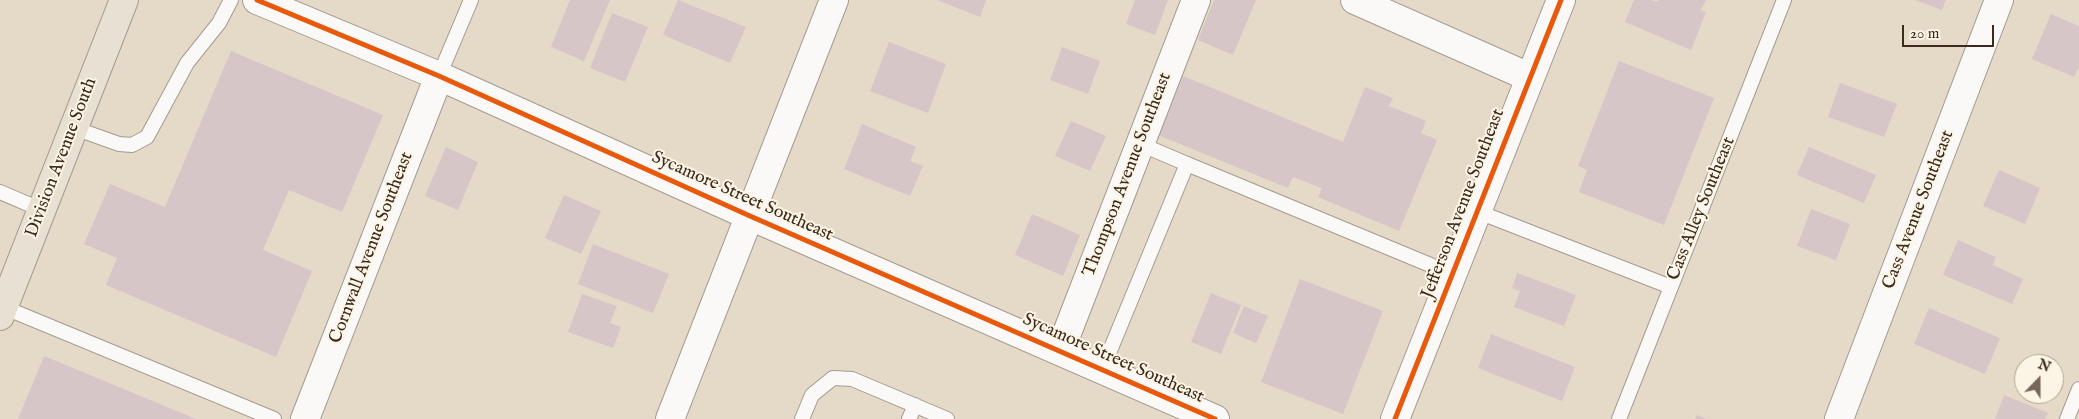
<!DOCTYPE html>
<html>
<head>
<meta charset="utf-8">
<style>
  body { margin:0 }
  #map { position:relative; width:2079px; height:419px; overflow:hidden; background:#e5d9c8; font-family:"IM FELL English",serif }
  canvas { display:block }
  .north { position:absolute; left:2014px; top:354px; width:50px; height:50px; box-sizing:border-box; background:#fcf5e5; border:1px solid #afa495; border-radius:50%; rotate:22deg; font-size:14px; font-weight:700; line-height:20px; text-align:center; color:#3b2a1e }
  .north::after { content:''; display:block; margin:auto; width:18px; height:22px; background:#76675a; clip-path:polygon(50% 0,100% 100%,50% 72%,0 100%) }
  .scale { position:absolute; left:1902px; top:25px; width:92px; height:22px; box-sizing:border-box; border:2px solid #3b2a1e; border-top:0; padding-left:6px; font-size:15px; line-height:18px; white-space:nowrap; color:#3b2a1e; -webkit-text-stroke:4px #fcf5e5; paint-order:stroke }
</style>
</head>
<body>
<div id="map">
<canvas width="2079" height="419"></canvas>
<div class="north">N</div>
<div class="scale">20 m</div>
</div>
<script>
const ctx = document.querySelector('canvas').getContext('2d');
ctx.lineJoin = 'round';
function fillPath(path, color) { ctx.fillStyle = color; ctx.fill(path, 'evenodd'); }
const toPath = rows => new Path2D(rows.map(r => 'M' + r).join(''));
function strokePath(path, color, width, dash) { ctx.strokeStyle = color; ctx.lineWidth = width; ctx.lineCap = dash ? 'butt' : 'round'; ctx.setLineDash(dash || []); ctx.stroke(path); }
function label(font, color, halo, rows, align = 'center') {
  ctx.font = font + ' "IM FELL English",serif'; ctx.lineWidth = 4; ctx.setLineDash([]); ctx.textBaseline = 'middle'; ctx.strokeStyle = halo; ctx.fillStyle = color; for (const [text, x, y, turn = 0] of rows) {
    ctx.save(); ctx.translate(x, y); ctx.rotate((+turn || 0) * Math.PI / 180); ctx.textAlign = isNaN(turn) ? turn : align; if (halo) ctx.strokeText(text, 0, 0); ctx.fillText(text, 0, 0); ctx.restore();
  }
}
fillPath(toPath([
  [570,0,610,0,584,61,551,47],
  [678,0,746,27,730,63,663,35],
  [937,0,986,0,980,17],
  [1135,0,1168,0,1155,35,1126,24],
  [1214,0,1256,0,1233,55,1198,40],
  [1634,0,1651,0,1657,2,1658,0,1706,0,1701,10,1706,12,1691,50,1625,22],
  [1915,0,1946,0,1942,10],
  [612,13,648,27,625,82,590,68],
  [2051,14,2079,26,2079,66,2074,77,2032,59],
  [889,42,946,64,928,113,870,91],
  [1062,47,1100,61,1088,94,1050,80],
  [231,51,383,115,342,212,289,190,263,250,312,271,276,357,106,285,117,258,84,244,110,184,165,207],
  [1619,61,1714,98,1664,225,1579,192,1587,170,1578,166],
  [1183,76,1343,142,1365,87,1393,98,1389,106,1426,121,1421,133,1437,140,1399,231,1318,197,1322,188,1293,177,1288,188,1158,135],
  [1840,83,1897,104,1884,137,1828,117],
  [1071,121,1106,136,1090,171,1055,156],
  [862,124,916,147,910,161,923,166,910,196,844,169],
  [446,147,478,162,458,210,425,196],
  [1809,147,1876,175,1864,203,1797,175],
  [1999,170,2040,188,2025,224,1983,206],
  [564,195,601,211,581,254,545,238],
  [1811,209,1850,224,1836,260,1797,246],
  [1032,214,1080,235,1063,276,1015,255],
  [1958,240,1996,257,1993,265,2023,279,2012,304,1943,275],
  [593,244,669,274,653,313,578,284],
  [1517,273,1576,295,1564,326,1514,307,1520,291,1512,288],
  [1300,279,1383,311,1343,414,1261,382],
  [1211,293,1241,305,1221,354,1191,342],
  [582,294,617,306,610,323,621,327,613,348,568,332],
  [1244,306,1268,316,1256,343,1233,333],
  [1929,308,2000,338,1985,374,1914,344],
  [1491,334,1575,367,1562,401,1478,368],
  [44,356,196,419,18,419],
  [2004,395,2048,413,2045,419,1995,419],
  [1697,415,1707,419,1695,419]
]), '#d7c6c8');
const lane = toPath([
  [439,76,471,0],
  [74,128,119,144,132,145,147,137,187,63,219,23,231,0],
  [1140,144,1187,164],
  [0,192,42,210],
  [1476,211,1671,287],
  [3,307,274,419],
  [1102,370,1187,164,1452,274],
  [802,419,812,395,833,378,852,379,947,419],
  [909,419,915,405],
  [1619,419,1784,0],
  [2067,419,2079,389]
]);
const street = toPath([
  [257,0,439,76,750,216,1215,419],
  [1355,0,1529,77],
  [1060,351,1196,0],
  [305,419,439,76],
  [670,419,834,0],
  [1395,419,1561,0],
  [1839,419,1999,0]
]);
const primary = toPath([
  [0,316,124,0]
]);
strokePath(lane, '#a49b8f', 16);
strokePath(street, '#a49b8f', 30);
strokePath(primary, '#a49b8f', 30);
strokePath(lane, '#fbf9f7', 14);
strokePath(street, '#fbf9f7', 28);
strokePath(primary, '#e7e0d3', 28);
strokePath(toPath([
  [257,0,439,76,750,216,1215,419],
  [1395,419,1561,0]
]), '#e8590c', 5);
label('18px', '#3b2a1e', '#fcf5e5', [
  ["Division Avenue South",62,158,-69],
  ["Thompson Avenue Southeast",1128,175,-69],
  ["Sycamore Street Southeast",742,197,24],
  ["Jefferson Avenue Southeast",1464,204,-69],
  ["Cass Alley Southeast",1702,209,-68],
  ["Cass Avenue Southeast",1919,210,-69],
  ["Cornwall Avenue Southeast",372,248,-69],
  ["Sycamore Street Southeast",1113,359,24]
]);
</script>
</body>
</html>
